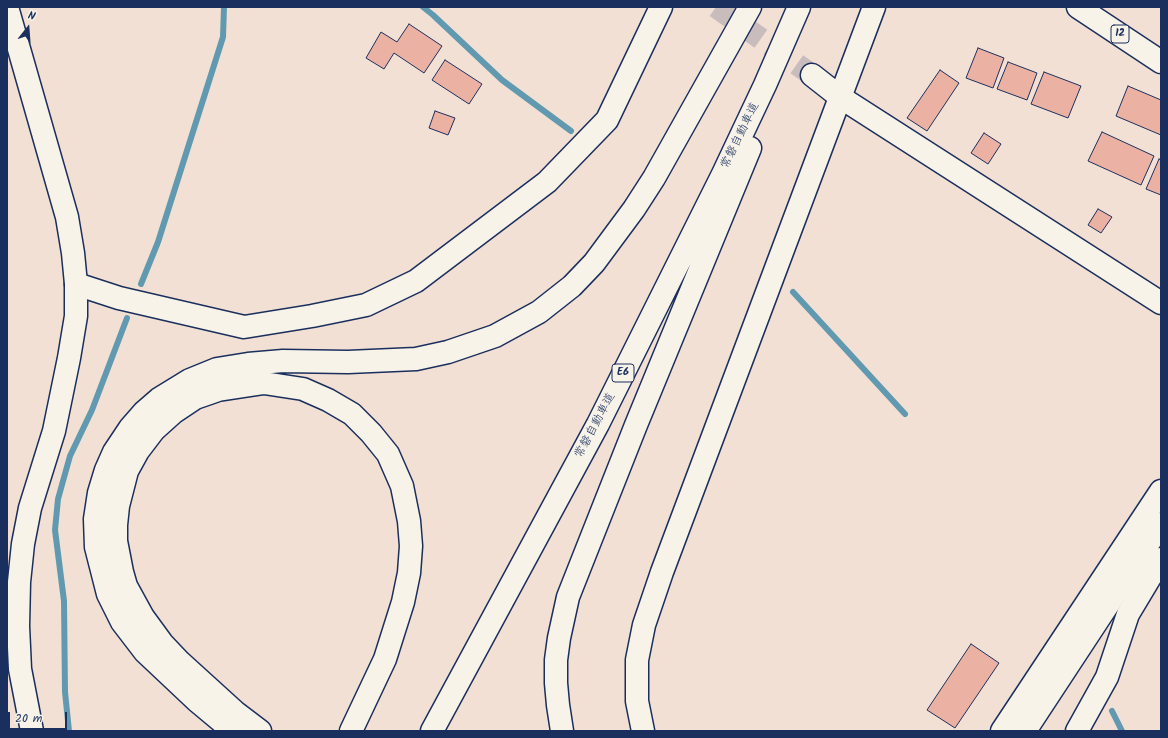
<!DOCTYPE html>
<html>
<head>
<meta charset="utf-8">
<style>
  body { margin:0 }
  #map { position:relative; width:1168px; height:738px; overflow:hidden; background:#f3e0d4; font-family:Kalam,sans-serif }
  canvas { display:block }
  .frame { position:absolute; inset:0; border:8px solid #1b2f5e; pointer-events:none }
  .north { position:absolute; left:8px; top:8px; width:40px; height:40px; -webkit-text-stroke:3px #f7f3e8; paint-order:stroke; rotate:17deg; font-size:11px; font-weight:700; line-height:16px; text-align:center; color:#1b2f5e }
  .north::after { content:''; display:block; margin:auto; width:14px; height:18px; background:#1b2f5e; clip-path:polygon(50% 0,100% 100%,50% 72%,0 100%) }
  .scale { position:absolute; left:8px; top:712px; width:59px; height:18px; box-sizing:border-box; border:2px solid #1b2f5e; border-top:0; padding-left:5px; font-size:12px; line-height:14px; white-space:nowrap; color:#1b2f5e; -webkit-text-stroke:3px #f7f3e8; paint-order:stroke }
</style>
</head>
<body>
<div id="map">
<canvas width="1168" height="738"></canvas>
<div class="frame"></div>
<div class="north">N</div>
<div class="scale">20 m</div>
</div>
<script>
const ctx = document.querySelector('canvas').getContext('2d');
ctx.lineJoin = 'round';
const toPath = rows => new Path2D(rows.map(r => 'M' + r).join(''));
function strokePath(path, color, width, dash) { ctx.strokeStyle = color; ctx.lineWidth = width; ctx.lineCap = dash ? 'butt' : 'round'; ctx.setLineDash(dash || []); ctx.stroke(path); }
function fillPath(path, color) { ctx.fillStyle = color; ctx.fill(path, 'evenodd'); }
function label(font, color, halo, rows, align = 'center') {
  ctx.font = font + ' Kalam,"Klee One",sans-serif'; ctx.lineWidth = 3; ctx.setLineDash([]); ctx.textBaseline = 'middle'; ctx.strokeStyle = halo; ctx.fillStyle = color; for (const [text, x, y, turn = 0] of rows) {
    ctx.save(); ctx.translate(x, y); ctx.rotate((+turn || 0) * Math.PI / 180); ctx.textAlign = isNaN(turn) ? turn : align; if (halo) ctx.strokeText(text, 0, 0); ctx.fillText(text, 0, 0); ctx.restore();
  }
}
strokePath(toPath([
  [423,7,433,15,502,80,571,131],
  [141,284,158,242,223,37,224,7],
  [793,292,905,414],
  [1112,711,1122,731],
  [69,731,65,692,64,601,55,530,58,499,70,456,92,410,127,318]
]), '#619ab0', 6);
const building = toPath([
  [409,24,442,46,424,73,394,53,384,69,366,58,381,32,397,42,409,24],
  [978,48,1004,58,993,88,966,78,978,48],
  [445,60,482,84,469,104,432,80,445,60],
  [1008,62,1037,73,1027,100,997,89,1008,62],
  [940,70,959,83,927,131,907,118,940,70],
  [1044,72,1081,86,1068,118,1031,104,1044,72],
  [1128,86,1161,100,1161,135,1116,116,1128,86],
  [435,111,455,118,448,135,429,128,435,111],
  [1102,132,1154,156,1141,185,1088,161,1102,132],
  [984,133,1001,144,988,164,971,153,984,133],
  [1159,159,1161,160,1161,195,1146,189,1159,159],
  [1098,209,1112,217,1101,233,1088,225,1098,209],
  [971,644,999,663,955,728,927,710,971,644]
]);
fillPath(building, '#ebb2a4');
strokePath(building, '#1b2f5e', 1);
strokePath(toPath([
  [716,7,812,75]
]), '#c8bdbc', 22, [22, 11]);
const street = toPath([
  [812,75,840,97,1161,303],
  [76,284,119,298,244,327,312,316,366,305,416,281,547,182,607,120,661,7],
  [643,731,637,701,637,660,644,625,662,572,874,7],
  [1077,731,1107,677,1128,614,1161,559]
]);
const secondary = toPath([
  [7,7,67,217,73,253,76,284,76,316,69,358,54,431,30,508,23,544,19,582,18,626,20,669,32,731]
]);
const primary = toPath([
  [1078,7,1161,62]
]);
const highway = toPath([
  [233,731,197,701,145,652,122,622,108,594,96,547,95,519,99,493,106,470,114,452,130,428,144,412,159,399,190,380,217,369,248,364,283,361,348,362,416,359,448,352,495,336,539,312,572,286,594,263,634,209,654,178,750,7],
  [260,731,235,712,180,662,162,643,143,617,126,586,122,572,116,541,116,525,118,506,127,471,138,451,154,430,174,412,195,398,218,390,264,383,303,389,328,400,352,414,371,433,388,454,402,486,409,521,411,546,409,573,403,602,385,659,351,731],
  [432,731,598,424,723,174,765,85,799,7],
  [562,731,558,705,556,683,556,660,559,638,568,597,636,425,750,148],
  [1002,731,1161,491],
  [1025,731,1161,524]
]);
strokePath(street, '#1b2f5e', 25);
strokePath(secondary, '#1b2f5e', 25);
strokePath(primary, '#1b2f5e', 25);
strokePath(highway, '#1b2f5e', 25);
strokePath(street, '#f7f3e8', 22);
strokePath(secondary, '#f7f3e8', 22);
strokePath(primary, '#f7f3e8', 22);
strokePath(highway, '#f7f3e8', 22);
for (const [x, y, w] of [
  [1120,34,18],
  [623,373,22]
]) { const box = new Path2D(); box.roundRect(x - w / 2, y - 9, w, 18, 3); ctx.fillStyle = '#f7f3e8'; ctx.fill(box); strokePath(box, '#1b2f5e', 1); }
label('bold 11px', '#1b2f5e', null, [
  ["12",1120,34],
  ["E6",623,373]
]);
label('12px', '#1b2f5e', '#f7f3e8', [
  ["常磐自動車道",741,136,-64],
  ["常磐自動車道",596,426,-62]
]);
</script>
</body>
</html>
